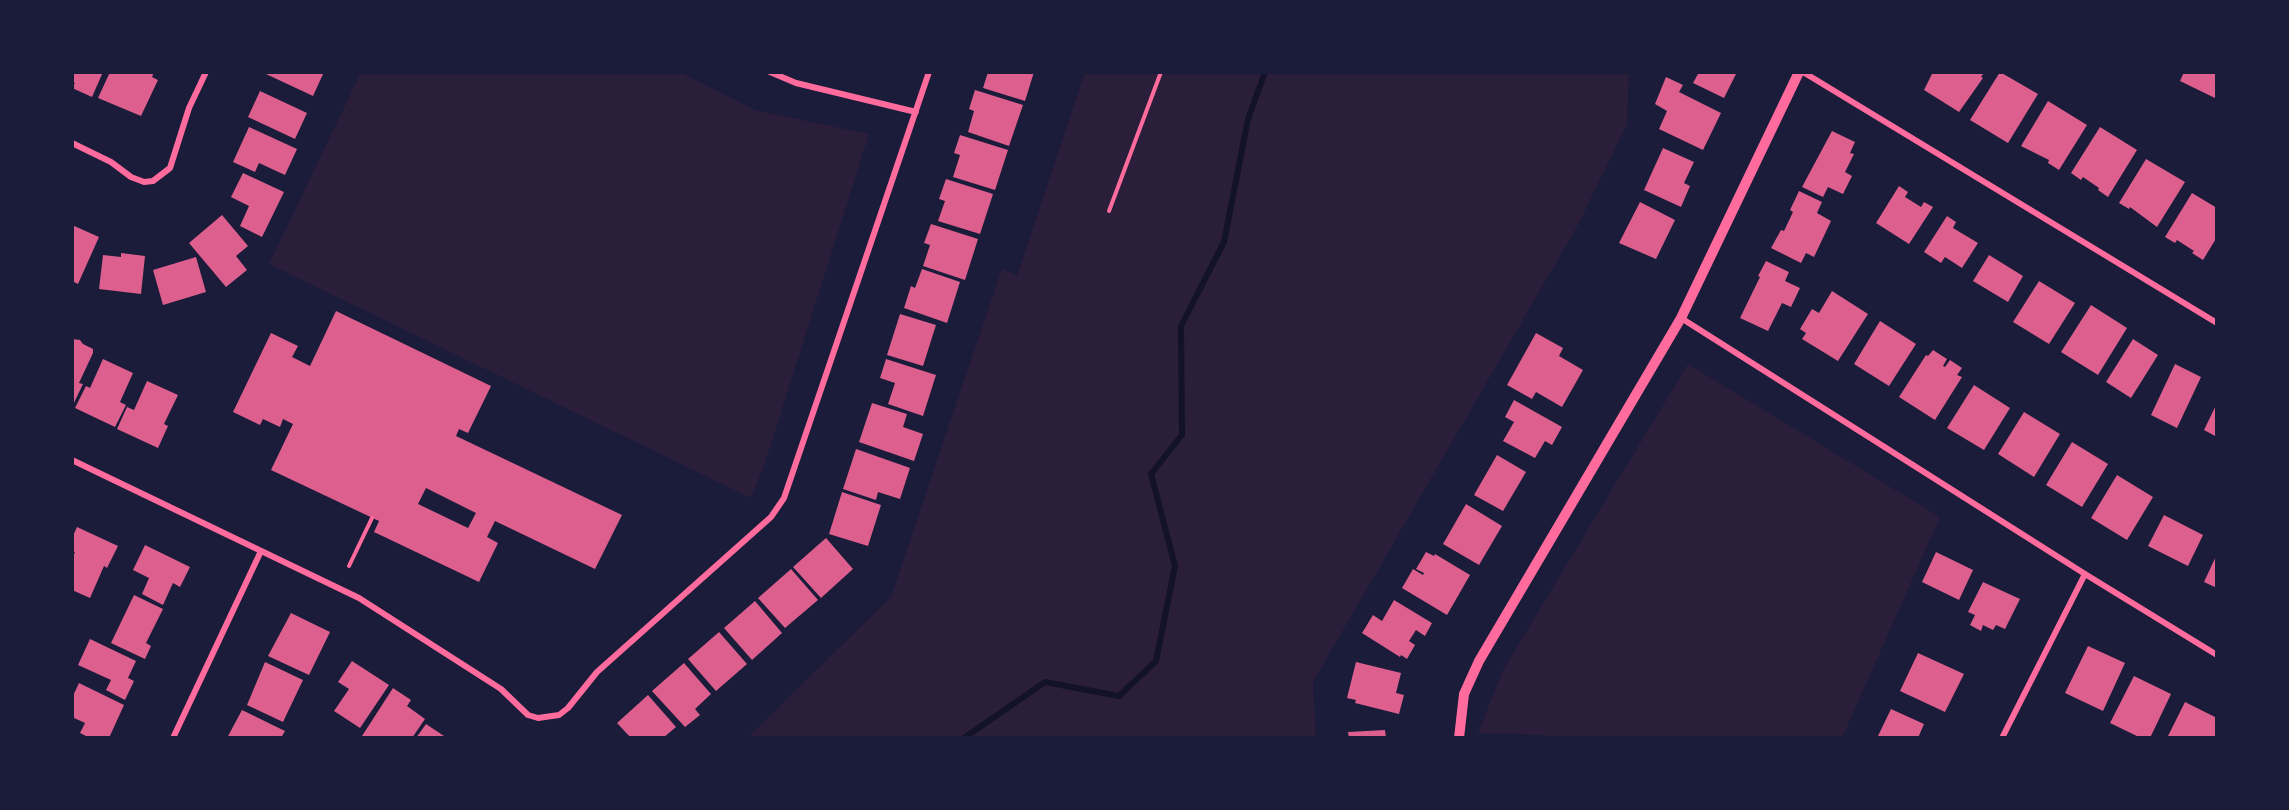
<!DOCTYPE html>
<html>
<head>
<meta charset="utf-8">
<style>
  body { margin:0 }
  #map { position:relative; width:2289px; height:810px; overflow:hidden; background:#1b1b3a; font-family:"Archivo Narrow",sans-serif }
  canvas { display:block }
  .frame { position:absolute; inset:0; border:74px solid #1b1b3a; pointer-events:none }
</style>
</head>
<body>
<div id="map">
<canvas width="2289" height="810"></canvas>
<div class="frame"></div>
</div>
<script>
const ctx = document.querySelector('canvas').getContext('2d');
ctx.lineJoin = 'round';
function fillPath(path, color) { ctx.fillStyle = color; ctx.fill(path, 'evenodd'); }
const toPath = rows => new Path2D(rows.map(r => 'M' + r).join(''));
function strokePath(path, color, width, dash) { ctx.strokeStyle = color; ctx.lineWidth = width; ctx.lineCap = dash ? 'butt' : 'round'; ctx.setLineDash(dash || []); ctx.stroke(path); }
fillPath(toPath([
  [361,72,680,72,755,110,869,134,765,463,751,498,269,264],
  [1085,72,1629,72,1627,124,1579,223,1313,682,1316,738,747,738,891,597,1002,268,1017,276],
  [1688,364,1940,517,1842,738,1551,738,1543,735,1478,733,1503,670]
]), '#2a1e3b');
strokePath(toPath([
  [964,738,1045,682,1119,696,1156,661,1175,566,1151,474,1182,435,1181,326,1224,242,1248,119,1265,72]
]), '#12122b', 6);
fillPath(toPath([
  [72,72,103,72,92,97,72,88,75,83,72,82],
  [110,72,154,72,152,77,158,80,141,116,98,98],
  [267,72,324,72,313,96,266,74],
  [988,72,1034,72,1025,101,983,88],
  [1699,72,1737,72,1724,98,1693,83],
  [1933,72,1980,72,1983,74,1981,77,1983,78,1959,112,1924,90],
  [2000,72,2038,94,2008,143,1970,120],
  [2184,72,2217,72,2217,99,2180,81],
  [1666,77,1683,85,1679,92,1721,113,1703,150,1659,129,1667,111,1655,104],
  [975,90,1023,105,1009,146,968,132,974,111,969,109],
  [260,91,307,113,295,139,248,117],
  [2048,101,2087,125,2059,170,2048,163,2049,160,2021,146],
  [249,127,297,149,285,175,259,163,255,172,233,162],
  [2100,127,2137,150,2108,197,2098,190,2099,188,2083,177,2081,180,2071,173],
  [1832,131,1855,142,1850,153,1854,154,1845,172,1852,176,1843,194,1828,187,1823,197,1802,187],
  [960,135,1008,150,995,190,953,177,960,155,954,153],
  [1663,148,1694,162,1684,183,1690,186,1681,207,1644,190],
  [2146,159,2185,182,2157,227,2130,207,2129,209,2119,203],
  [243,173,284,192,262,237,240,226,249,206,231,197],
  [946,179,993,194,980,234,938,221,945,201,939,199],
  [1899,186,1908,192,1905,197,1921,207,1924,202,1933,207,1909,244,1876,223],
  [1799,191,1822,202,1817,213,1831,221,1814,257,1806,253,1801,263,1771,248,1781,230,1784,231,1793,212,1790,210],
  [2192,193,2217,208,2217,237,2203,260,2192,253,2194,251,2177,240,2175,243,2165,237],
  [1640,202,1675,220,1656,259,1619,243],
  [222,215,248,246,236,256,247,270,226,287,189,243],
  [1947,216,1956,222,1953,228,1978,243,1962,268,1945,257,1941,263,1924,252],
  [931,224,978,239,965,280,923,266,930,245,924,243],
  [72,225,99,237,78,284,72,281],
  [121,253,145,256,141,294,99,289,103,255,121,257],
  [1989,255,2023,276,2008,302,1973,281],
  [196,257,206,292,163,305,153,270],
  [1766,261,1789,272,1785,281,1800,288,1791,307,1782,303,1768,331,1740,318,1760,277,1758,276],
  [922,269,960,282,947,323,904,308,911,286,915,288],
  [2039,281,2075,303,2049,344,2013,322],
  [1832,291,1868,314,1838,361,1802,339,1806,333,1800,329,1812,309,1819,313],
  [2091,305,2127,328,2098,375,2061,352],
  [336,311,491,386,468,433,459,429,456,436,622,515,595,569,495,521,487,537,498,543,479,582,374,532,379,521,271,470,293,424,283,419,280,427,263,419,260,425,233,412,271,333,298,346,292,357,310,366],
  [426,488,476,513,468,528,418,504],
  [900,314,936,325,923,366,887,355],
  [1880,321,1916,344,1889,386,1854,364],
  [1536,333,1563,348,1559,356,1583,370,1562,407,1536,392,1532,399,1507,385],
  [72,339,80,340,83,344,93,349,93,353,79,383,83,384,72,407],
  [2133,339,2158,355,2131,398,2106,382],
  [1933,350,1947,359,1943,366,1945,367,1950,360,1962,368,1957,375,1962,377,1935,420,1899,397,1926,355,1928,356],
  [103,359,133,373,120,402,126,405,115,427,75,408,86,386,90,388],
  [886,359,936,375,923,416,888,404,895,383,880,378],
  [2175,364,2201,377,2177,428,2151,415],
  [147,381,178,395,164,424,168,426,158,448,117,429,127,407,134,410],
  [1974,385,2010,408,1984,450,1947,428],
  [1514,400,1562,427,1552,445,1545,441,1535,458,1503,441,1514,422,1505,417],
  [872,403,907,414,903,427,923,434,914,461,859,442],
  [2217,403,2217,437,2204,430],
  [2024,412,2060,434,2034,477,1998,454],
  [2072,442,2108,464,2082,507,2046,485],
  [856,449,910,468,900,499,878,492,876,500,843,489],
  [1497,455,1526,472,1503,511,1474,495],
  [2117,475,2153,497,2127,540,2091,518],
  [842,492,881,505,868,546,829,534],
  [1466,504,1502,526,1479,565,1443,544],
  [2164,515,2203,535,2188,566,2148,546],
  [77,527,118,546,107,568,104,566,90,598,72,590,72,558,75,552,72,551,72,538],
  [826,538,853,569,821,598,793,567],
  [145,545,190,567,180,587,173,583,163,605,142,594,149,578,133,570],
  [1426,552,1434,556,1435,554,1470,575,1447,615,1402,588,1413,569,1423,575,1424,573,1416,569],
  [1936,552,1973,570,1959,600,1922,582],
  [2217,554,2217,588,2204,582],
  [791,569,818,600,785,628,758,598],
  [1983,582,2020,599,2005,629,1996,625,1993,630,1983,625,1981,631,1970,625,1975,615,1968,612],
  [134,595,163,609,146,643,151,646,145,659,111,643],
  [1394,600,1432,623,1425,636,1416,630,1409,641,1415,645,1407,659,1401,655,1400,657,1362,633,1373,615,1382,621],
  [755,601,782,633,752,660,724,628],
  [291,613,330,632,309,675,268,656],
  [719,632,747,664,716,691,688,659],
  [90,639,136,661,128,678,134,681,125,700,106,690,111,680,78,665],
  [2088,646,2125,663,2103,711,2065,693],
  [1918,653,1964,674,1945,712,1900,691],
  [352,661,389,685,360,728,334,711,349,689,338,682],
  [265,662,303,680,283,722,247,705],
  [1356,662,1401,673,1396,693,1404,695,1399,714,1355,703,1356,700,1347,698],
  [684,663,711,694,695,709,700,715,685,727,652,691],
  [2134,676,2171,694,2150,738,2141,738,2110,723],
  [79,683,124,705,109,738,90,738,80,733,85,723,72,717,72,698],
  [393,688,411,700,407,706,425,719,412,738,365,738,362,736],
  [648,695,676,727,663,738,631,738,617,723],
  [2185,702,2217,718,2217,732,2214,738,2167,738],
  [1891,709,1924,724,1918,738,1877,738],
  [242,710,285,731,281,738,227,738],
  [426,724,447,738,416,738],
  [1385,730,1386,738,1349,738,1348,732]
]), '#dd5f8e');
strokePath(toPath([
  [1109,211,1161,72],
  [349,566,372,518]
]), '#ff6b9d', 4);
strokePath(toPath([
  [770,72,796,83,916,112],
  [1803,72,2217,323],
  [72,143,111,162,131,177,144,182,153,181,170,168,189,108,206,72],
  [1681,318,2085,574,2217,655],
  [72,460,359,598,501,689,528,715,538,718,559,715,568,708,597,672,771,517,784,498,929,72],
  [173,738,261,551],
  [2002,738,2085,574]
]), '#ff6b9d', 6);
strokePath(toPath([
  [1459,738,1464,694,1479,661,1681,318,1799,72]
]), '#ff6b9d', 10);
</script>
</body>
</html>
